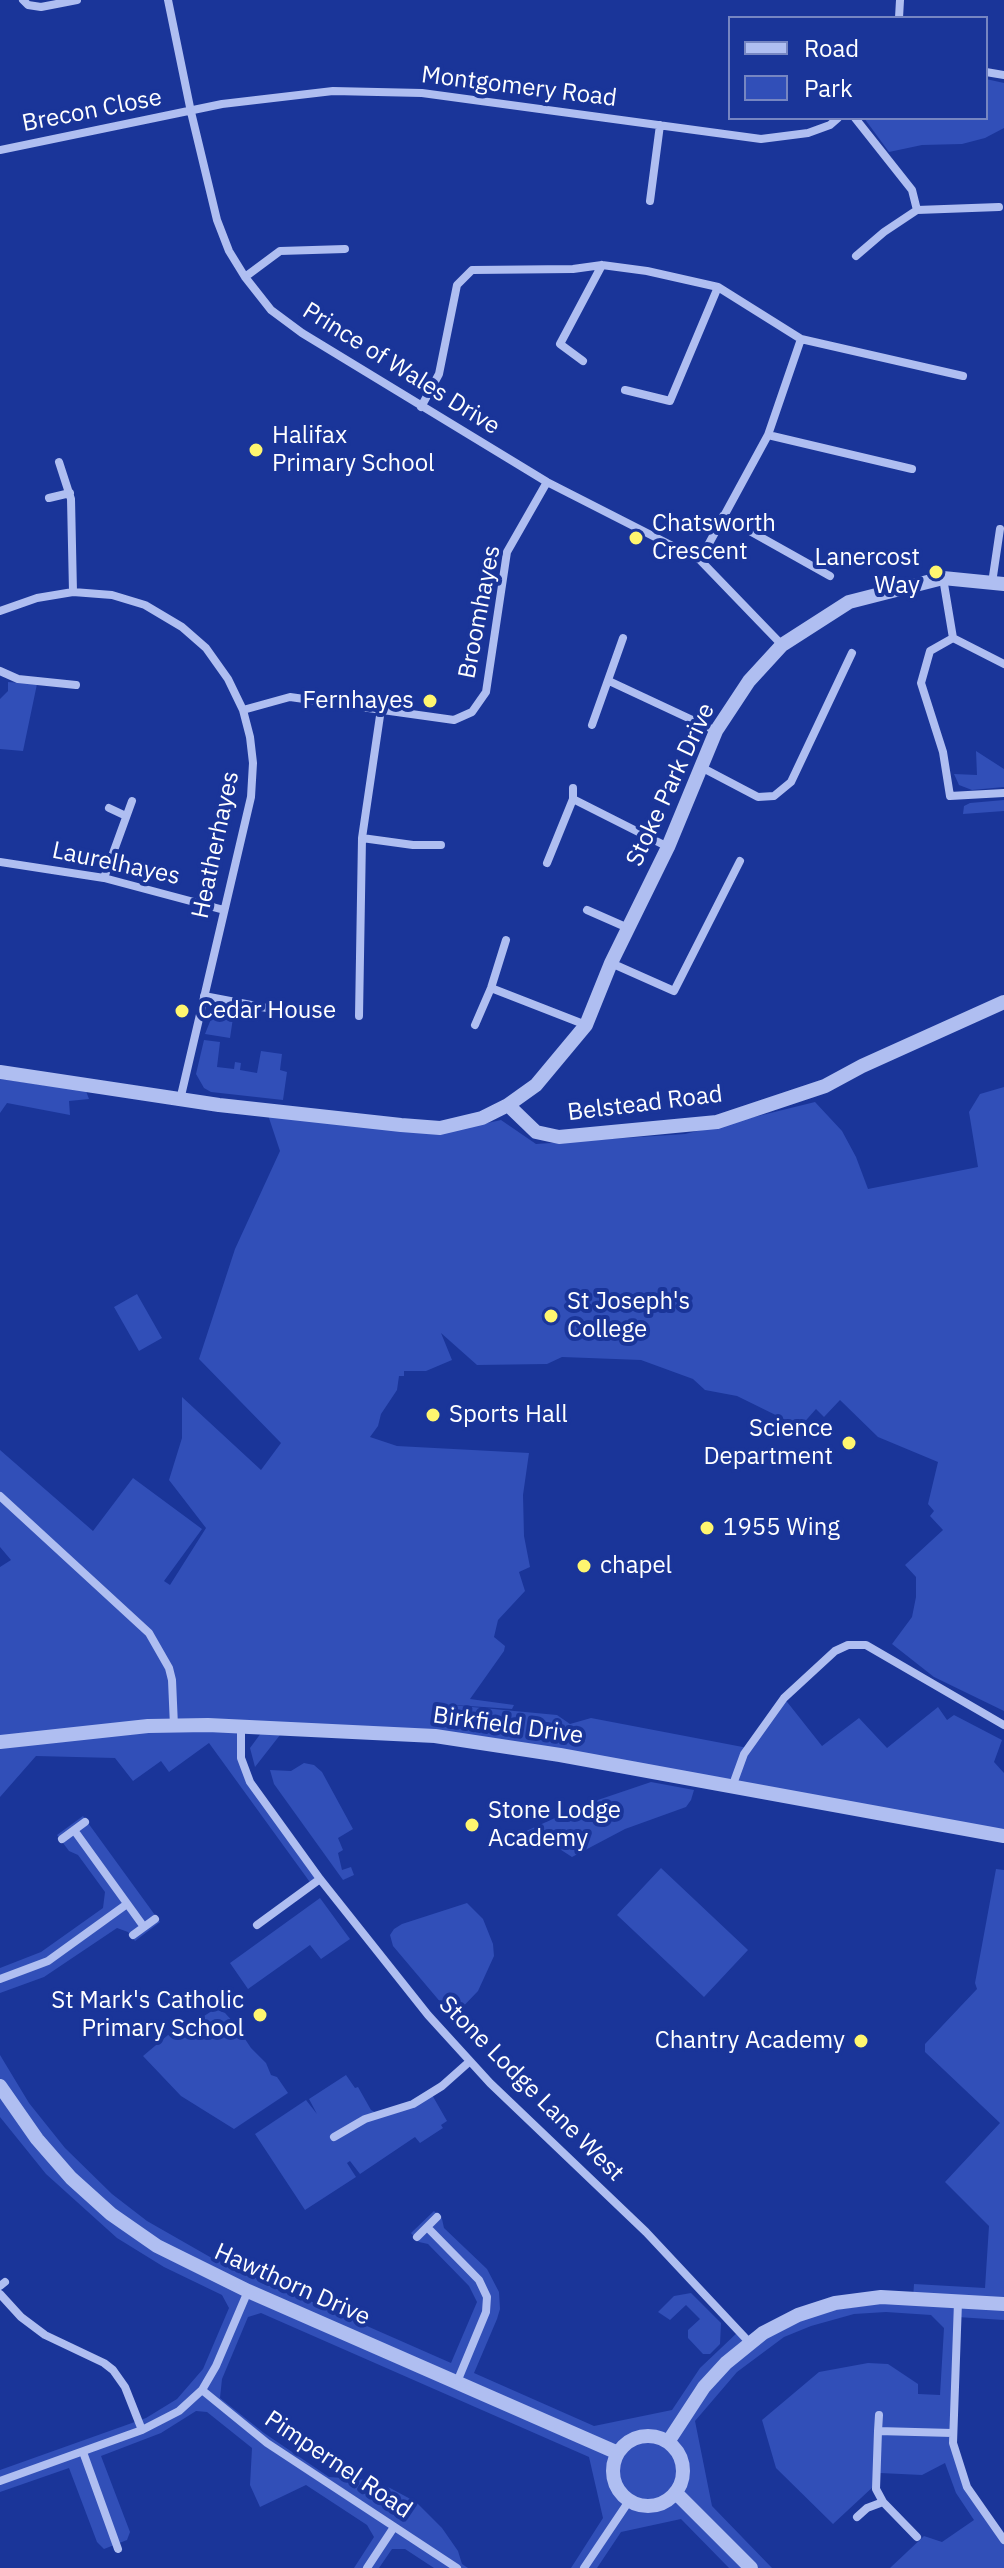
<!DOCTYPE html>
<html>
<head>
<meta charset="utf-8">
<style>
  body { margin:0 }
  #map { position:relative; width:1004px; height:2568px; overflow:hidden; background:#1a3599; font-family:"IBM Plex Sans",sans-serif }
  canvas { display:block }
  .legend { position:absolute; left:728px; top:16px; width:260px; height:104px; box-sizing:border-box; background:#1a3599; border:2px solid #7686c2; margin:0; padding:10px 14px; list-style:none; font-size:24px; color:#fff }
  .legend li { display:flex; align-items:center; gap:16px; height:40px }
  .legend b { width:40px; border:2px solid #7686c2 }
</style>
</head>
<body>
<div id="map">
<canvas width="1004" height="2568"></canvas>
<ul class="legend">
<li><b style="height:10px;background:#afbef1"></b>Road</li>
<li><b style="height:22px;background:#314fb8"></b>Park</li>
</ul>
</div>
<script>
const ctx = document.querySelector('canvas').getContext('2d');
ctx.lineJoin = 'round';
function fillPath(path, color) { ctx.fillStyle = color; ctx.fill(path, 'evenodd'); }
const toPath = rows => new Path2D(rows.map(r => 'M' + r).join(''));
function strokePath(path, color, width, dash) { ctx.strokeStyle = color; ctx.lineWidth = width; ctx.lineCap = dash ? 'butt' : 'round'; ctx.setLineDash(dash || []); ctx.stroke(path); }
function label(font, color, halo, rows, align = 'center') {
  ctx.font = font + ' "IBM Plex Sans",sans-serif'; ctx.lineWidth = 8; ctx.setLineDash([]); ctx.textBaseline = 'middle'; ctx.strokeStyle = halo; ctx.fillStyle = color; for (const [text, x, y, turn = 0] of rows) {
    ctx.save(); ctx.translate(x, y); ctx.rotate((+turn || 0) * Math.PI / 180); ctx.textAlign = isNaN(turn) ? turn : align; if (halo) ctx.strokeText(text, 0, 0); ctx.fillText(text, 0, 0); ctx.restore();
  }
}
fillPath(toPath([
  [986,79,1004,83,1004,128,985,138,962,144,922,145,889,152,864,118,986,118],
  [8,682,37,684,23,751,0,749,0,699,8,691],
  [976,751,1004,769,1004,787,972,790,959,785,954,774,977,775],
  [1004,800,1004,811,963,814,964,806,970,803],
  [227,1009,254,1015,258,1022,233,1018,230,1038,205,1034,213,1014],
  [204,1040,220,1042,217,1067,234,1069,235,1062,241,1063,240,1070,257,1073,261,1051,282,1054,280,1070,287,1072,283,1100,211,1092,204,1088,196,1074],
  [0,1079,86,1091,89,1099,69,1101,70,1115,7,1103,0,1113],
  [1004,1087,1004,1711,934,1677,892,1644,912,1617,916,1597,916,1577,905,1565,943,1530,930,1516,934,1511,928,1504,938,1462,878,1437,840,1400,824,1417,816,1409,800,1427,737,1396,705,1390,693,1379,641,1360,562,1357,547,1364,477,1365,441,1333,452,1360,426,1371,404,1371,404,1376,399,1376,397,1390,381,1414,378,1426,370,1437,397,1446,529,1453,523,1495,524,1536,530,1567,519,1572,525,1591,498,1620,494,1637,505,1646,504,1651,470,1699,514,1705,512,1709,440,1704,557,1715,570,1724,591,1718,748,1748,784,1698,822,1746,859,1718,887,1748,938,1707,947,1720,954,1715,1002,1740,994,1762,1004,1773,1004,1836,435,1736,242,1725,243,1765,320,1879,312,1885,209,1743,169,1772,161,1761,133,1781,115,1758,36,1756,0,1797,0,1567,11,1560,0,1547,0,1450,93,1531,133,1478,202,1529,164,1581,170,1585,206,1528,169,1480,182,1438,182,1397,261,1470,281,1443,199,1359,235,1249,280,1151,268,1115,438,1134,501,1120,536,1144,685,1134,815,1102,842,1131,856,1157,868,1189,978,1167,969,1112,980,1094],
  [137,1294,162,1338,139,1351,114,1307],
  [261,1733,280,1735,255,1767,250,1748],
  [304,1763,314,1765,322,1772,353,1829,338,1838,343,1850,338,1853,342,1870,351,1867,354,1875,343,1880,274,1784,270,1770,291,1771],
  [651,1782,694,1790,691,1800,686,1807,625,1829,572,1857,555,1846,518,1848,521,1834,524,1832,586,1804],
  [83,1816,160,1922,135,1941,128,1932,117,1928,44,1977,0,1993,0,1968,41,1952,103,1908,105,1892,78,1855,69,1851,57,1835],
  [661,1868,748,1950,704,1997,617,1915],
  [996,1869,1004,1870,1004,2320,957,2317,952,2433,967,2487,1004,2536,1004,2568,890,2568,924,2536,942,2542,974,2520,956,2493,945,2463,922,2475,880,2473,875,2485,833,2524,776,2468,762,2420,819,2372,868,2363,888,2364,918,2384,918,2394,940,2395,944,2328,931,2315,886,2312,854,2314,811,2326,784,2337,737,2372,695,2421,712,2506,772,2568,729,2568,681,2519,621,2532,597,2568,571,2568,603,2518,589,2457,261,2313,248,2317,222,2379,220,2398,264,2433,329,2477,368,2480,390,2488,416,2502,442,2528,458,2551,462,2564,468,2568,434,2568,405,2549,392,2549,379,2568,354,2568,374,2537,367,2525,306,2485,260,2507,250,2485,252,2448,207,2412,196,2411,161,2433,101,2456,130,2532,127,2540,104,2549,97,2542,69,2468,0,2492,0,2470,146,2418,177,2399,203,2369,229,2308,222,2295,164,2267,117,2238,46,2174,0,2117,0,2055,29,2103,65,2148,112,2194,147,2221,210,2257,451,2363,477,2302,469,2286,428,2244,419,2242,411,2233,434,2211,442,2219,444,2228,487,2269,499,2292,500,2309,497,2319,474,2373,594,2426,672,2410,700,2368,739,2331,749,2342,798,2315,913,2299,914,2284,985,2288,989,2226,945,2182,1000,2123,925,2052,925,2044,977,1989,975,1983],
  [320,1898,350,1939,321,1959,310,1945,248,1989,230,1963],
  [467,1903,483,1919,493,1944,494,1956,478,1991,453,2017,393,1946,390,1935,394,1929,402,1924],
  [215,2009,225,2013,235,2024,251,2048,266,2063,271,2075,277,2077,288,2093,234,2129,181,2096,143,2056,174,2030,190,2025],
  [346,2075,355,2088,358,2087,371,2110,380,2115,431,2093,447,2121,441,2125,443,2128,420,2143,415,2137,360,2174,350,2161,347,2163,356,2177,305,2210,255,2134,306,2100,317,2114,309,2099],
  [691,2293,721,2323,720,2344,710,2354,703,2354,688,2338,688,2330,700,2319,686,2305,670,2320,658,2312,674,2296]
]), '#314fb8');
strokePath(toPath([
  [23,0,28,5,41,7,77,0],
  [168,0,191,112,217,220,229,251,245,277,271,310,302,333,547,482,700,560,782,645],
  [899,18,900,0],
  [986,72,1004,75],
  [855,118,912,190,917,210],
  [0,150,222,104,333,91,422,93,761,139,808,133,830,125,838,118],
  [650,201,660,125],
  [856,256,884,232,917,210,999,207],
  [245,277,280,251,345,249],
  [801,339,963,376],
  [583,361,560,344,602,265],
  [625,390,670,401,718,287],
  [421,407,439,374,457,285,472,270,573,269,602,265,647,271,718,287,801,339,768,435,700,560],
  [768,435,912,469],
  [59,462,71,499,73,592],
  [49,498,70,493],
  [723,516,830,576],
  [943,578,953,638,1004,664],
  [992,583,1000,529],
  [0,611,37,598,73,592,112,595,145,605,182,627,206,648,228,679,243,710,250,737,253,763,251,797,180,1100],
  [953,638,930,651,921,683,943,752,950,796,1004,793],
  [0,671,18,679,76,685],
  [609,681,716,731],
  [243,710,290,697,454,720,472,712,486,692,507,552,547,482],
  [592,725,623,638],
  [699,766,758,797,774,796,791,782,852,653],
  [573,799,668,847],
  [109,808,126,816],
  [362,838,413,845,441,845],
  [0,862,104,878,224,910],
  [547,863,573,799,573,788],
  [104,878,132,801],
  [587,910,628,928],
  [611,963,674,991,740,861],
  [491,988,586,1025],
  [204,996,267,1008],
  [359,1016,362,838,381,709],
  [475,1025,491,988,506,940],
  [0,1496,149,1633,169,1668,172,1680,174,1726],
  [241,1726,241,1758,250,1782,320,1879,428,2015,490,2083,646,2232,749,2342],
  [732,1787,744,1754,784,1698,835,1651,848,1645,866,1645,1004,1725],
  [74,1830,144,1927],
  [62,1839,85,1822],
  [257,1925,320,1879],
  [133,1935,155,1919],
  [0,1979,48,1961,127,1904],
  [334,2137,365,2119,413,2104,442,2086,469,2062],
  [427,2227,479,2280,487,2297,486,2312,457,2382],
  [417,2237,437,2217],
  [0,2286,5,2282],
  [0,2294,21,2317,45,2335,104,2363,113,2370,125,2387,142,2430],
  [958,2302,953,2443,967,2487,1004,2540],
  [202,2390,267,2443,457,2568],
  [879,2415,878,2431,952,2433],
  [878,2431,876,2489,883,2502,917,2537],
  [83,2452,118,2549],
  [0,2481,142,2430,179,2411,202,2390,216,2366,248,2291],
  [857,2517,867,2508,883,2502],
  [367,2568,394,2527],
  [584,2568,629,2501]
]), '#afbef1', 8);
strokePath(toPath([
  [0,1072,219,1105,401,1125,440,1128,482,1118,508,1105,536,1085,586,1025,611,963,668,847,716,731,749,681,782,645,849,602,943,578,1004,584],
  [508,1105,536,1132,559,1137,717,1122,825,1086,862,1066,1004,1002],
  [0,1742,148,1726,208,1725,435,1736,560,1755,1004,1836],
  [0,2086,37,2139,71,2178,111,2214,157,2246,248,2291,618,2453],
  '613 2471a35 35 0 1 1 70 0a35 35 0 1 1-70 0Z',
  [668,2442,704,2387,726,2363,763,2333,798,2315,835,2303,881,2297,1004,2304],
  [676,2493,751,2568]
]), '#afbef1', 14);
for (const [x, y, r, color] of [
  [256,450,8,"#fff66f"],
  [636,538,8,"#fff66f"],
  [936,572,8,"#fff66f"],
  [430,701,8,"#fff66f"],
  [182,1011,8,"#fff66f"],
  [551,1316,8,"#fff66f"],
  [433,1415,8,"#fff66f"],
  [849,1443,8,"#fff66f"],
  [707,1528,8,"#fff66f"],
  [584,1566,8,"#fff66f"],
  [472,1825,8,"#fff66f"],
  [260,2015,8,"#fff66f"],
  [861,2041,8,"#fff66f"]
]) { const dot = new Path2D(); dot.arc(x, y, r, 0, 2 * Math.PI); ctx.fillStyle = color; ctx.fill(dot); strokePath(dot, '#1a3599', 3); }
label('24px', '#fff', '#1a3599', [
  ["Montgomery Road",519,87,7],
  ["Brecon Close",92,111,-11],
  ["Prince of Wales Drive",401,369,32],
  ["Broomhayes",480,612,-79],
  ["Stoke Park Drive",671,785,-65],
  ["Heatherhayes",216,845,-78],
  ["Laurelhayes",116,864,12],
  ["Belstead Road",645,1104,-7],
  ["Birkfield Drive",508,1726,8],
  ["Stone Lodge Lane West",531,2089,45],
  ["Hawthorn Drive",292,2285,24],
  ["Pimpernel Road",338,2465,34]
]);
label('24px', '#fff', '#1a3599', [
  ["Halifax",272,436],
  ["Primary School",272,464],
  ["Chatsworth",652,524],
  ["Crescent",652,552],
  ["Lanercost",920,558,"right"],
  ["Way",920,586,"right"],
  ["Fernhayes",414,701,"right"],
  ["Cedar House",198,1011],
  ["St Joseph's",567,1302],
  ["College",567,1330],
  ["Sports Hall",449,1415],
  ["Science",833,1429,"right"],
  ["Department",833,1457,"right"],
  ["1955 Wing",723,1528],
  ["chapel",600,1566],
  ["Stone Lodge",488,1811],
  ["Academy",488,1839],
  ["St Mark's Catholic",244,2001,"right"],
  ["Primary School",244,2029,"right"],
  ["Chantry Academy",845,2041,"right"]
], 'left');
</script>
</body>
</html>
